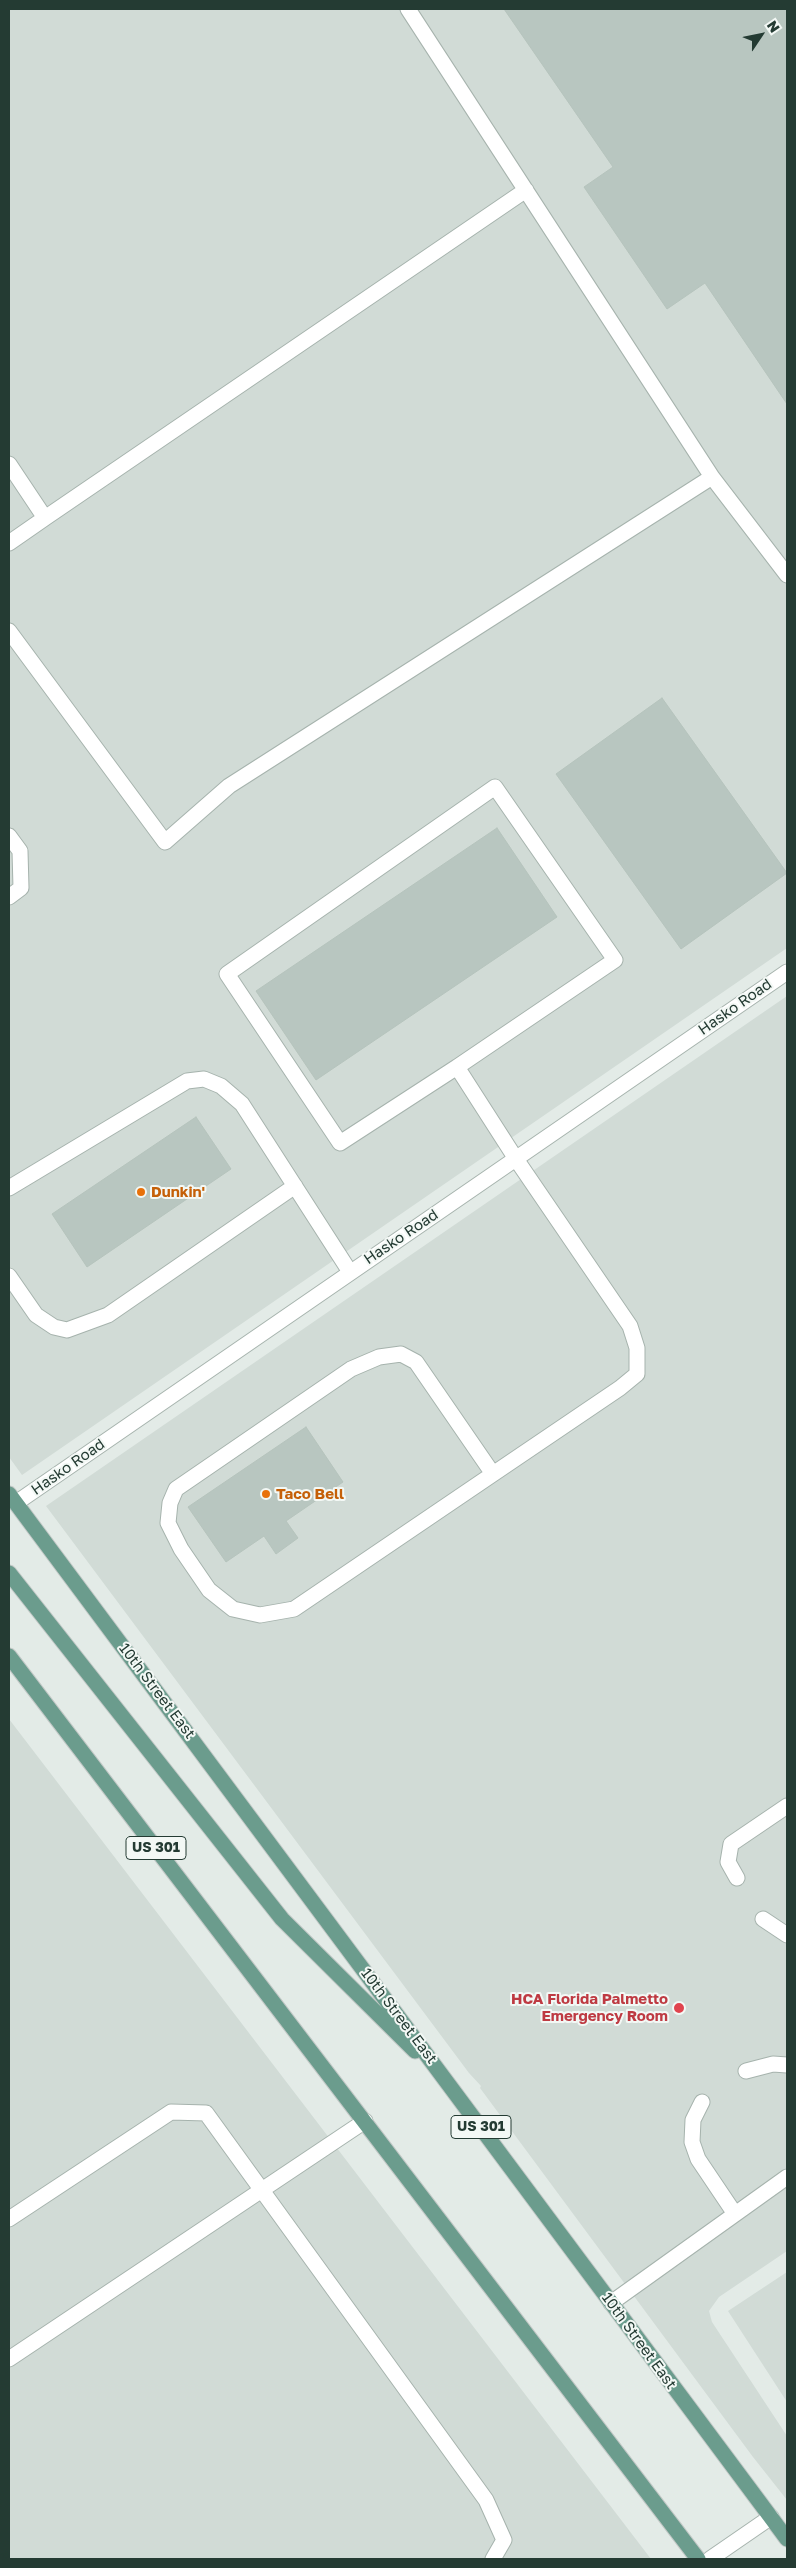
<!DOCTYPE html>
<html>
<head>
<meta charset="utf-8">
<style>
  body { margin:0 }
  #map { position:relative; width:796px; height:2568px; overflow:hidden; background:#e3ebe7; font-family:"Golos Text",sans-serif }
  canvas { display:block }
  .frame { position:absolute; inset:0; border:10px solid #243b33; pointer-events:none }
  .north { position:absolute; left:736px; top:10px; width:50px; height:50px; -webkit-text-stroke:4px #f3f8f5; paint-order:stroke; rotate:56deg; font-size:14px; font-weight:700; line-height:20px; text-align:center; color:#243b33 }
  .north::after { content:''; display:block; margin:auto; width:18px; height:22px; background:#243b33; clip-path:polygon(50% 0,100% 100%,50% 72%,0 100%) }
</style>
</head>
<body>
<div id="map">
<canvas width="796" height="2568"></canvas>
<div class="frame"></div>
<div class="north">N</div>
</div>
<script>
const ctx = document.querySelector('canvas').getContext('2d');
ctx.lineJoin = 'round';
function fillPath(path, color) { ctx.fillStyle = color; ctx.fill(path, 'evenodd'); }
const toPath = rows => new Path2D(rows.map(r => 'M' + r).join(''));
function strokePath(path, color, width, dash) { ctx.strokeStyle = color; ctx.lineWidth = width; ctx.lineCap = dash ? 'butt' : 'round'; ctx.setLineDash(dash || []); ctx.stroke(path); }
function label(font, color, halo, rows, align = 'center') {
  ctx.font = font + ' "Golos Text",sans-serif'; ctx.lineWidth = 4; ctx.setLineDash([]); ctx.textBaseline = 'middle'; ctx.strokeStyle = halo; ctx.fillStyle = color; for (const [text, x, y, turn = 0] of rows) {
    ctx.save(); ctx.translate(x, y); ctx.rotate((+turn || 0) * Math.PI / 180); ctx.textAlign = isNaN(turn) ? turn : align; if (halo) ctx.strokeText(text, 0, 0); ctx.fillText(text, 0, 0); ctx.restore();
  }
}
fillPath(toPath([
  [9,9,787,9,787,948,22,1475,9,1457],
  [787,996,787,2251,719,2297,709,2311,712,2322,787,2436,787,2500,753,2457,480,2088,481,2086,469,2073,46,1506],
  [9,1719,651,2559,9,2559],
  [787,2272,787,2402,728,2311]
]), '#d1dbd6');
const building = toPath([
  [504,9,787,9,787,404,705,283,667,309,584,187,613,167,504,9],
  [662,698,787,873,681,949,556,774,662,698],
  [497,828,557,917,316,1080,256,991,497,828],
  [196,1117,231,1169,87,1267,52,1214,196,1117],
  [306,1427,343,1482,286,1521,298,1538,276,1554,264,1536,226,1562,188,1507,306,1427]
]);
fillPath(building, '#b8c6c0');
strokePath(building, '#b6c4bd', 1);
const service = toPath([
  [408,9,712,477],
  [9,464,45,518,9,543],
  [45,518,526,190],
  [9,631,165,842,229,786,712,477,787,575],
  [9,836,20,851,21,888,9,897],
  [457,1067,340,1143,227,974,495,787,615,960,457,1067,516,1159,630,1326,637,1348,637,1374,620,1388,493,1474,294,1609,260,1615,233,1609,209,1590,181,1549,168,1523,170,1503,176,1489,351,1369,379,1357,401,1354,416,1362,493,1474],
  [9,1188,187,1081,204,1079,221,1086,242,1104,350,1272],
  [9,1276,36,1315,54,1327,67,1330,108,1315,295,1186],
  [737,1878,728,1862,731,1844,787,1806],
  [763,1919,787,1935],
  [746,2071,773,2064,787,2065],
  [702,2102,693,2120,692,2142,698,2159,735,2214],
  [9,2219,171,2112,206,2113,486,2500,504,2540,493,2559],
  [611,2303,787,2177],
  [9,2359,365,2121]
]);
const minor = toPath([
  [16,1503,787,972],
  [710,2559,771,2517]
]);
const primary = toPath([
  [9,1494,787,2539],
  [9,1573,282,1919,415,2051],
  [9,1656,698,2559]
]);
strokePath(service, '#a6b3ad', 17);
strokePath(minor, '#a6b3ad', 17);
strokePath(primary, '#c2c8c6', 17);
strokePath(service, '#fff', 15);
strokePath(minor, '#fff', 15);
strokePath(primary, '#6b9c8d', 15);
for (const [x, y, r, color] of [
  [141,1192,5,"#e8710a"],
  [266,1494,5,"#e8710a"],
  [679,2008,6,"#e0444e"]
]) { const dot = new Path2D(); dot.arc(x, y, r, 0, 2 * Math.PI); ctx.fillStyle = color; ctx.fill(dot); strokePath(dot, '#f3f8f5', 2); }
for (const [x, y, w] of [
  [156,1848,60],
  [481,2127,60]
]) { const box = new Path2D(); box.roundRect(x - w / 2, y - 11.5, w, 23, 4); ctx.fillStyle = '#f3f8f5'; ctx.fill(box); strokePath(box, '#243b33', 1); }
label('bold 14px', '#243b33', null, [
  ["US 301",156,1848],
  ["US 301",481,2127]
]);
label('15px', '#243b33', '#f3f8f5', [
  ["Hasko Road",735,1007,-35],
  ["Hasko Road",401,1237,-34],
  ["Hasko Road",68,1467,-35],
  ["10th Street East",157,1691,53],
  ["10th Street East",399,2016,53],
  ["10th Street East",639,2341,54]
]);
label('bold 15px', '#c56008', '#f3f8f5', [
  ["Dunkin'",151,1192],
  ["Taco Bell",276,1494]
], 'left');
label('bold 15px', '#be3a42', '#f3f8f5', [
  ["HCA Florida Palmetto",668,1999],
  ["Emergency Room",668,2016]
], 'right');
</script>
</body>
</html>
